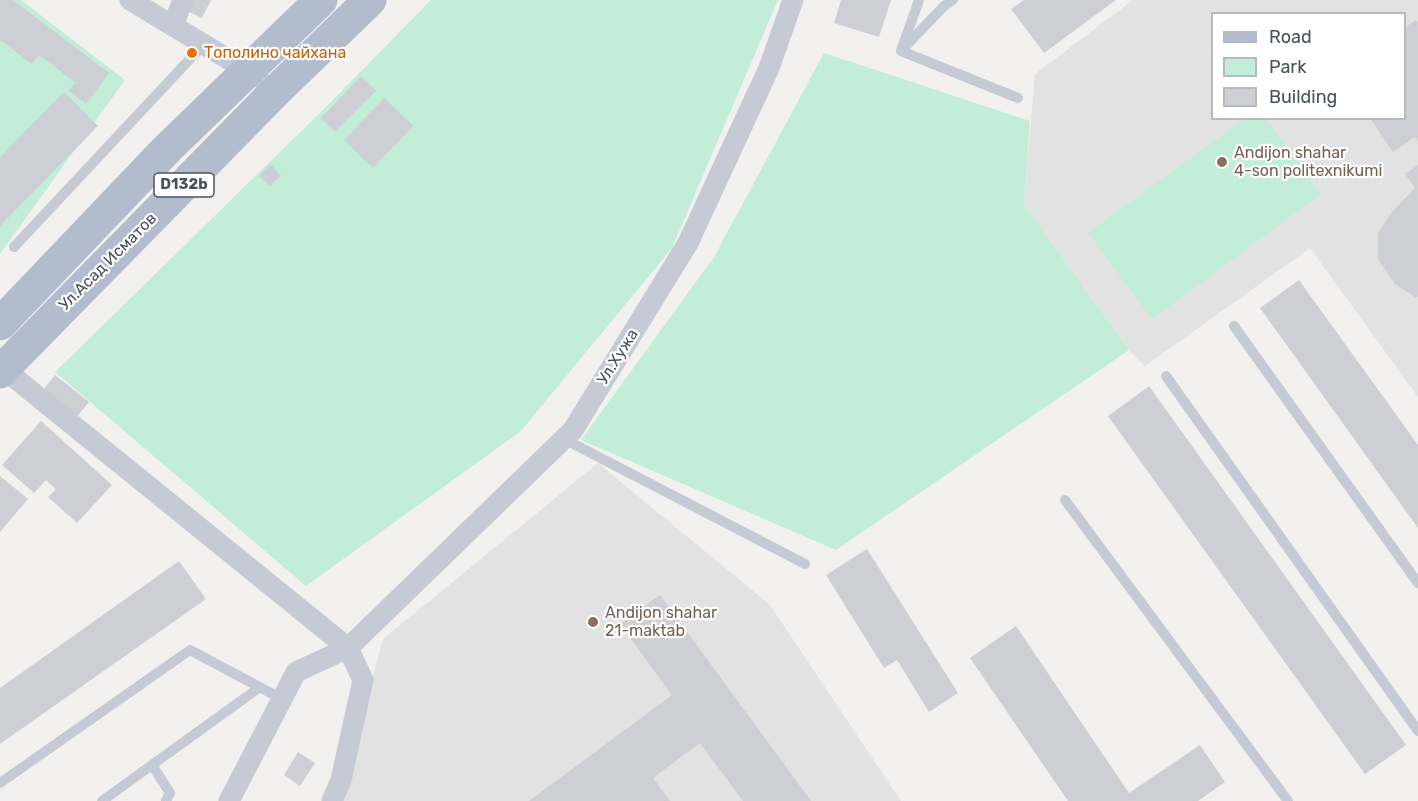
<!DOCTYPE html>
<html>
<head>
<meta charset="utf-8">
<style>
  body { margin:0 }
  #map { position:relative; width:1418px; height:801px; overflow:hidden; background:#f3f1f0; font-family:Rubik,sans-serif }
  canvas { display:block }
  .legend { position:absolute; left:1211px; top:12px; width:195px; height:108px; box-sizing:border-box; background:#fff; border:2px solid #b6b9be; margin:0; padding:8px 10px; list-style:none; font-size:18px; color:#49515d }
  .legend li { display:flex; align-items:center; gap:12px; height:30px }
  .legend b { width:30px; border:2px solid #b6b9be }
</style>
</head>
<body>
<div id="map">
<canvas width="1418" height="801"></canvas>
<ul class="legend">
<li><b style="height:8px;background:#b2bccd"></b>Road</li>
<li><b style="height:16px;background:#c2edd9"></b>Park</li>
<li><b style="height:16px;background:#cecfd4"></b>Building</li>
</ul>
</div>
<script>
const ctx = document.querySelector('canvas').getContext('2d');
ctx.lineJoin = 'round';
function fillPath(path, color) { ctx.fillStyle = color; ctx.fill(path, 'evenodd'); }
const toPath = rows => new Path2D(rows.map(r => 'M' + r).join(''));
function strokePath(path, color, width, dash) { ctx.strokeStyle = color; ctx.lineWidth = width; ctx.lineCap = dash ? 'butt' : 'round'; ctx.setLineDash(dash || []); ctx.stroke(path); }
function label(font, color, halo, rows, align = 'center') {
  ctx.font = font + ' Rubik,sans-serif'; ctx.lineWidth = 4.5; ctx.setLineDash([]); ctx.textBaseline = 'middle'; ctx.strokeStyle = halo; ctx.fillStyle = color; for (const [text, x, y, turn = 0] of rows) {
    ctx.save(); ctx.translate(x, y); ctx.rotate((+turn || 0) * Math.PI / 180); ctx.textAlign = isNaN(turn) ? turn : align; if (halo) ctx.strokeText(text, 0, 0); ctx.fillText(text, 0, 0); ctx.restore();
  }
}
fillPath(toPath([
  [1133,0,1418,0,1418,397,1310,248,1145,366,1129,350,1024,204,1035,74],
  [1212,14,1404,14,1404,118,1212,118],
  [598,463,770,605,901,801,338,801,383,639]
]), '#e3e2e2');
fillPath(toPath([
  [0,0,21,0,125,80,0,254],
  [431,0,778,0,672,248,521,431,306,586,55,372,329,104],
  [824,53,1030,121,1024,204,1129,350,836,550,581,440,714,257],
  [1244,119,1266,119,1321,194,1152,319,1088,233]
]), '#c2edd9');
fillPath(toPath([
  [0,0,13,0,109,73,86,104,69,91,75,82,39,55,32,64,0,40],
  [190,0,211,0,202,18,185,10],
  [841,0,891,0,879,37,834,23],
  [1024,0,1116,0,1044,53,1011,9],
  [1416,20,1418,22,1418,142,1415,137,1393,152,1370,118,1404,118,1404,28],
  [361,76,376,91,335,132,321,118],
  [64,92,98,126,0,226,0,157],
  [384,98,413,126,373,168,344,140],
  [270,164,281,175,270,186,259,176],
  [1418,165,1418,297,1415,297,1395,284,1378,259,1378,233,1391,213,1415,188,1405,174],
  [1299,280,1418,445,1418,528,1260,308],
  [55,375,89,402,72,423,39,395],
  [1149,386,1406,745,1365,774,1108,416],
  [41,421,112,485,77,523,48,497,56,489,46,480,34,493,2,465],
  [0,476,28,499,0,532],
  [867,549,958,693,929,712,897,660,884,668,826,575],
  [179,561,206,599,0,744,0,688],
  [660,595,811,801,743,801,700,743,653,778,670,801,529,801,672,695,620,624],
  [1016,626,1129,793,1200,745,1225,782,1198,801,1068,801,970,658],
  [298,752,315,763,300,786,284,775]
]), '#cecfd4');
strokePath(toPath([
  [919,0,901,51,944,6,953,0],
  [901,51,1018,98],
  [14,247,204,44],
  [1234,326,1418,583],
  [1166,376,1418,731],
  [564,439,805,564],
  [1065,500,1288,801],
  [152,765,170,793,166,801],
  [0,783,190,650,282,699],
  [102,801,260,687]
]), '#c5cad4', 10);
strokePath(toPath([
  [130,0,258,77],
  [173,26,183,0],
  [0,366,348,648,363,680,341,780,332,801],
  [229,801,296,672,348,648,573,430,688,243,769,68,793,0]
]), '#c5cad4', 21);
strokePath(toPath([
  [0,324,167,149,321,0],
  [0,372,276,91,370,0]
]), '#b2bccd', 33);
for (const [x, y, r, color] of [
  [192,53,6,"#e8710a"],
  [1222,162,6,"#8d6e63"],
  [593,622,6,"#8d6e63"]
]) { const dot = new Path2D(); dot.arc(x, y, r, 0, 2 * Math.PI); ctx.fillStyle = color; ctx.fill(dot); strokePath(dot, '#fff', 2); }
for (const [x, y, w] of [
  [184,185,60]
]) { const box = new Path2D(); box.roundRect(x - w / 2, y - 12, w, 24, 4.5); ctx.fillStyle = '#fff'; ctx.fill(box); strokePath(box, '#49515d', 1.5); }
label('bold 15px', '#49515d', null, [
  ["D132b",184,185]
]);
label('16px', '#c56008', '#fff', [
  ["Тополино чайхана",204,53]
], 'left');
label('16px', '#785e54', '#fff', [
  ["Andijon shahar",1234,153],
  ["4-son politexnikumi",1234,171],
  ["Andijon shahar",605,613],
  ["21-maktab",605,631]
], 'left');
label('16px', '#49515d', '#fff', [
  ["Ул.Асад Исматов",108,262,-45],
  ["Ул.Хужа",618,357,-58]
]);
</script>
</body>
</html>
